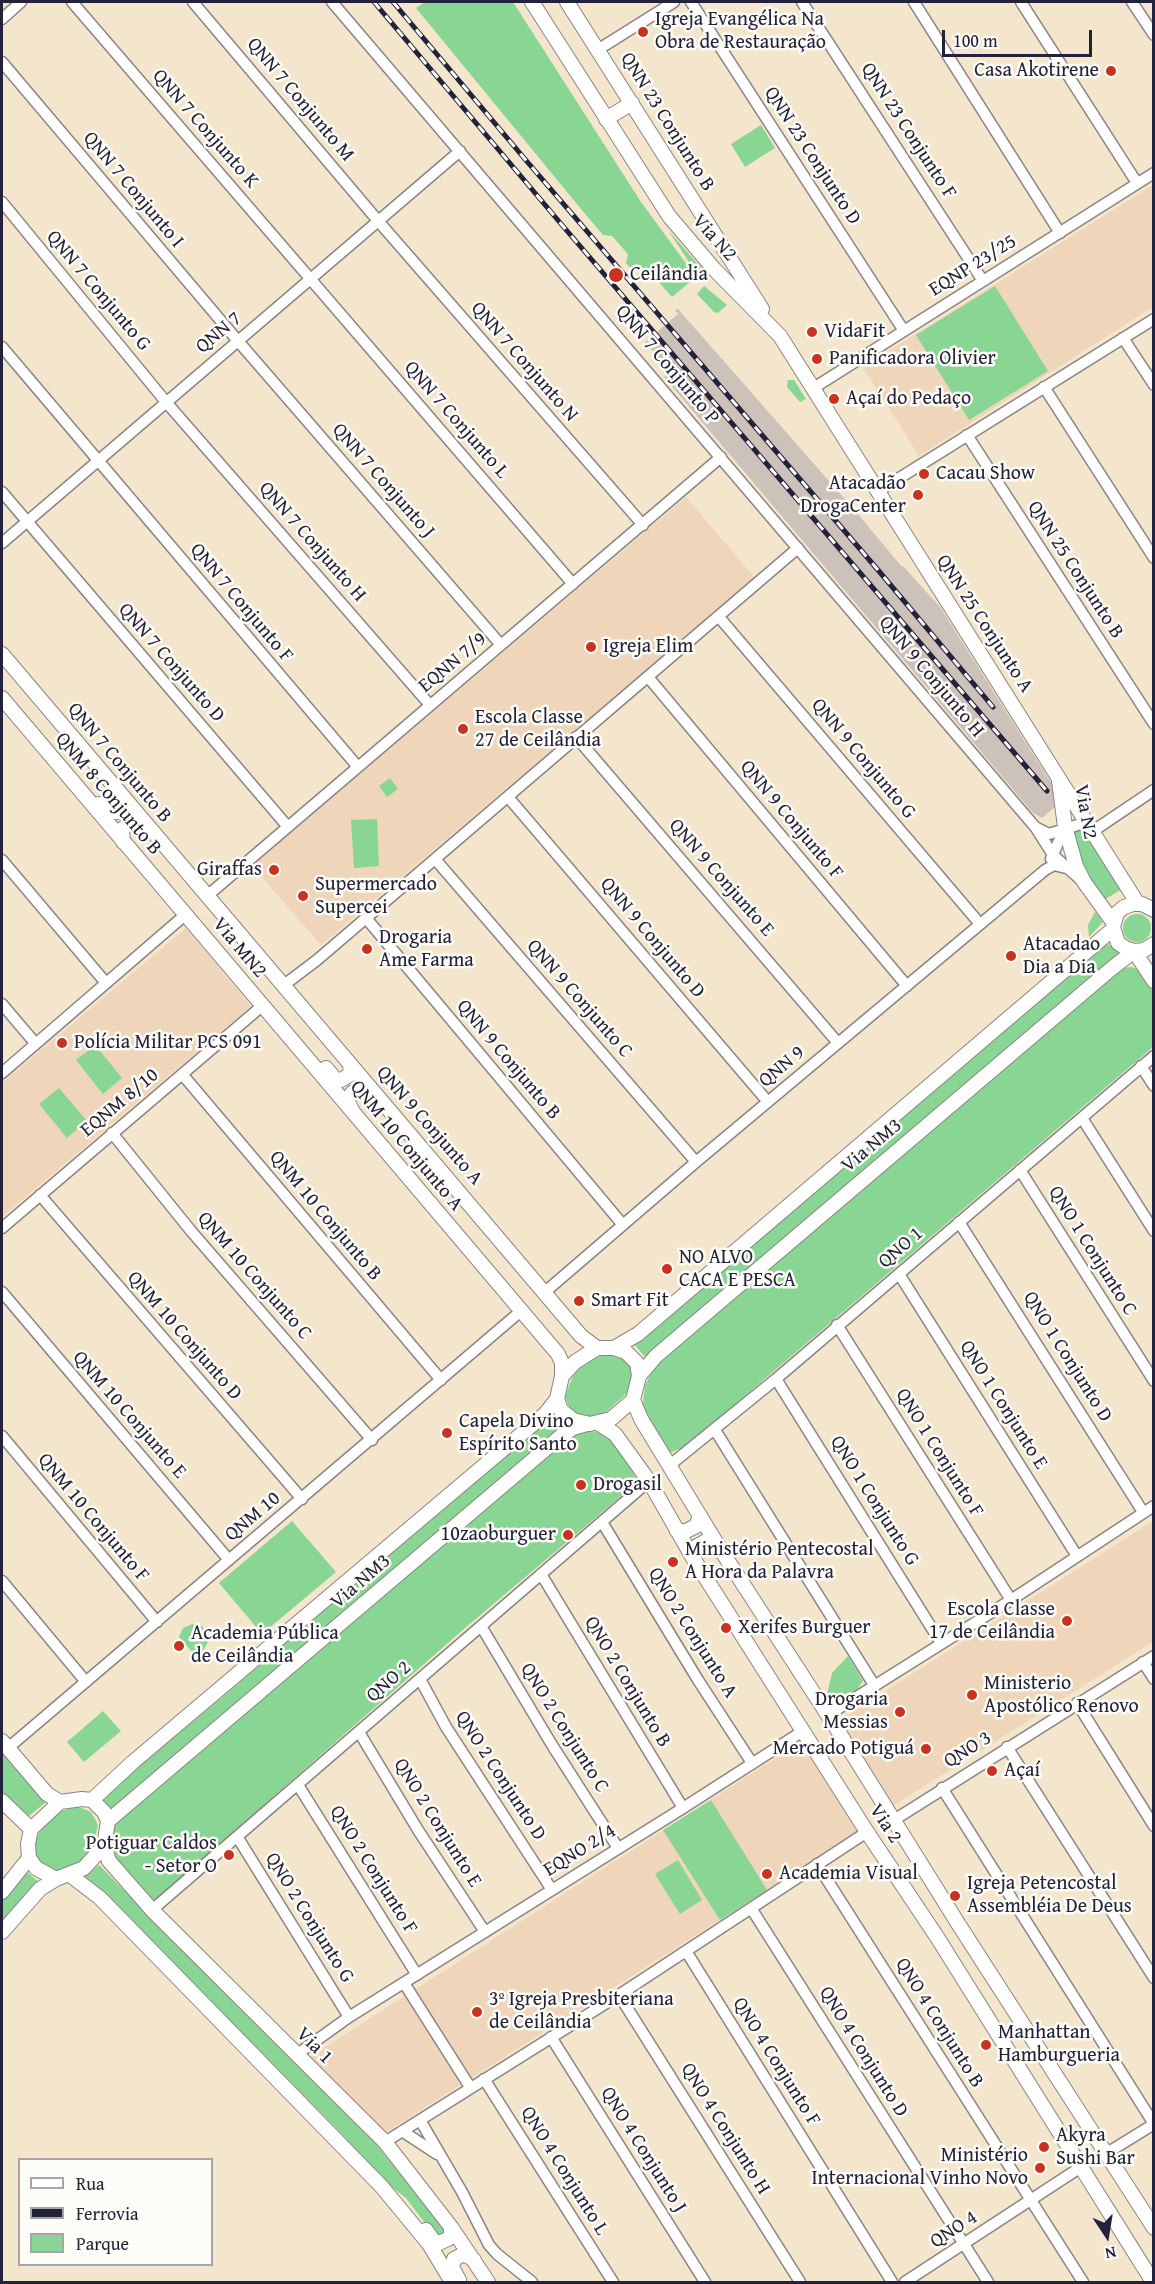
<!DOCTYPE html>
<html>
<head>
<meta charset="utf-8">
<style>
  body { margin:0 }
  #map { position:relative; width:1155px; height:2284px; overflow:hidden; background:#f4e6cd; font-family:"Gentium Book Plus",serif }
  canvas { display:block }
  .frame { position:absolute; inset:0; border:3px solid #22223b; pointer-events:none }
  .legend { position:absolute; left:18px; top:2158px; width:195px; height:108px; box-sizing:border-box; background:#fdfcf7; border:2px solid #a5a5ac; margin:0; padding:8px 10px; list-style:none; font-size:18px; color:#22223b }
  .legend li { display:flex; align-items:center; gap:12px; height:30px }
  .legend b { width:30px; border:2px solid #a5a5ac }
  .north { position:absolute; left:1077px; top:2206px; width:60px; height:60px; -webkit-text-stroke:4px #fdfcf7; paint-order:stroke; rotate:168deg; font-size:16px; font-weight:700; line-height:24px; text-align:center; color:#22223b }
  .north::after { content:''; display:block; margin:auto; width:21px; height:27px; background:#22223b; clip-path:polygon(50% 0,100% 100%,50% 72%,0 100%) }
  .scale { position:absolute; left:942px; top:30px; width:150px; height:27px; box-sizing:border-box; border:3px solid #22223b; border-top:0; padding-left:8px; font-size:18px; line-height:21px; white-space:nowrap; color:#22223b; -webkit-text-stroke:4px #fdfcf7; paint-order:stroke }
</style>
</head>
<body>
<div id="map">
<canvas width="1155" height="2284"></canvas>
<div class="frame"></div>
<ul class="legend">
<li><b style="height:8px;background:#fff"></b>Rua</li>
<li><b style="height:8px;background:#22223b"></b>Ferrovia</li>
<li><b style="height:16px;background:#88d594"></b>Parque</li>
</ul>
<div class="north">N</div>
<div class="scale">100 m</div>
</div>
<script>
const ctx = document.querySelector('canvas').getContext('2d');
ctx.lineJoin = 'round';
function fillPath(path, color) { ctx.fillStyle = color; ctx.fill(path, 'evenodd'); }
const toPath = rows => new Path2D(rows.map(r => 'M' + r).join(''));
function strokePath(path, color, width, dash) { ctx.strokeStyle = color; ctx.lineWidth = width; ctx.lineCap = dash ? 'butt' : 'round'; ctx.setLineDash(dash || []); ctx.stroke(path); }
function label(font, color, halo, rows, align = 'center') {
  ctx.font = font + ' "Gentium Book Plus",serif'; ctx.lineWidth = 5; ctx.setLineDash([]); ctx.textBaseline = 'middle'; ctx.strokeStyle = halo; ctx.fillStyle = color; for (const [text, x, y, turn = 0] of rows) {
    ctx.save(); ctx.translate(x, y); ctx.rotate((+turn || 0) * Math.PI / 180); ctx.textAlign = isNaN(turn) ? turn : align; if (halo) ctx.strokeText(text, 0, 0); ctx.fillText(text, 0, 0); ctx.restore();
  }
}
fillPath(toPath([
  [1153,185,1153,307,919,456,863,367],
  [686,497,755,578,321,945,252,866],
  [186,928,251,1006,2,1217,2,1083],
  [1153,1521,1153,1642,893,1806,838,1721],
  [804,1740,860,1830,720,1920,385,2133,308,2058]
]), '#efd6bb');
fillPath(toPath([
  [678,309,851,506,849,508,855,515,857,513,902,567,903,566,940,607,1052,784,1057,805,1042,818,1033,813,664,377,670,370,645,342,678,314,675,310]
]), '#cdc2b9');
fillPath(toPath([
  [425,2,513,2,641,202,696,277,672,297,648,270,644,270,642,275,635,267,631,269,626,263,628,254,612,236,603,235,581,209,416,8],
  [761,125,775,148,745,167,731,144],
  [668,230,704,271,700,274,689,262],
  [704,286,727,305,718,313,714,312,697,294],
  [995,286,1048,371,969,420,916,335],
  [788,380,794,380,806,399,800,402,787,387],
  [390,778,398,789,387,797,379,786],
  [377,819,379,866,354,868,351,820],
  [1084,829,1122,889,1104,900,1088,880,1071,831],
  [1095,912,1103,922,1089,937,1088,925],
  '1123 928a14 14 0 1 1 28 0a14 14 0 1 1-28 0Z',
  [1108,944,1120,953,810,1220,645,1357,634,1344,1100,947],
  [1132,967,1141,971,1153,991,1153,1047,685,1447,666,1454,644,1413,643,1403,645,1385,658,1362,1121,968],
  [95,1045,122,1078,103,1094,76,1060],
  [59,1088,87,1121,67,1138,39,1104],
  [610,1353,623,1357,631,1366,633,1375,626,1394,606,1412,591,1417,575,1413,570,1409,565,1397,572,1378,577,1371,591,1359],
  [554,1412,565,1426,111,1811,100,1798,232,1689],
  [586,1430,602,1433,614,1443,635,1476,636,1480,633,1486,465,1628,158,1898,151,1900,120,1870,110,1846,116,1823,573,1434],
  [292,1521,336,1572,262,1634,219,1583],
  [192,1624,202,1626,210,1638,203,1651,194,1654,179,1637,183,1628],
  [848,1656,863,1681,856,1691,842,1699,832,1701,827,1695,832,1673],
  [103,1711,121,1731,84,1762,67,1742],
  [2,1752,46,1802,29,1816,2,1792],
  [711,1800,767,1890,720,1920,663,1830],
  [77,1806,91,1812,98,1825,94,1842,88,1853,79,1862,62,1870,55,1872,38,1863,33,1848,41,1828,59,1812],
  [678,1860,702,1900,680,1914,655,1874],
  [99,1865,375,2143,444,2228,445,2236,435,2236,406,2198,389,2185,338,2130,103,1893,85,1877],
  [26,1871,40,1883,2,1929,2,1899]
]), '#88d594');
const minor = toPath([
  [72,2,573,584],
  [193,2,379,222,643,525],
  [332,2,1036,828,1053,855,1081,880],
  [691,2,904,331],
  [802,2,983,281],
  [914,2,1060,233],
  [1021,2,1137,183],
  [1132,2,1154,35],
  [2,19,21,2],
  [599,49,674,2],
  [2,62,238,341,501,645],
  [2,202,166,402,430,705],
  [1123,338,1154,385],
  [2,347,358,767],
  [1044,387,1154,558],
  [812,389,1154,173],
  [967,435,1154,724],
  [2,492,288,827],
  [877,492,1154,319],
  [2,543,460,151],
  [719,617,980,924],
  [648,677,907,986],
  [576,737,838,1043],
  [508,797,768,1102],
  [1037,828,1049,834,1087,822],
  [1093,831,1154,790],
  [435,859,696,1162],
  [1051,859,1065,827],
  [2,860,106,983],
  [207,896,721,457],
  [366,918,623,1225],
  [284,985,317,960,798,548],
  [2,1004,35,1043],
  [1141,1066,1154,1086],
  [2,1073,185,915],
  [182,1074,441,1380],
  [1082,1118,1154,1231],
  [112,1133,191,1231,372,1440],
  [1020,1170,1154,1381],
  [40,1195,302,1499],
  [959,1222,1143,1512],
  [2,1228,262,1006],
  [899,1274,1077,1556],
  [2,1292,229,1560],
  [545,1292,696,1162,1045,870,1054,865,1066,868],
  [837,1325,1011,1600],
  [776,1379,941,1643],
  [715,1430,874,1685],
  [2,1436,157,1622],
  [670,1465,776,1379,1154,1056],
  [602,1522,698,1680,752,1763],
  [541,1574,683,1808],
  [2,1581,86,1682],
  [481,1626,552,1745,618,1848],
  [1143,1662,1154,1679],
  [420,1679,446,1727,552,1890],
  [1077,1703,1154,1826],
  [828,1715,1011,1600,1154,1506],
  [359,1732,418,1830,485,1932],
  [1007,1747,1154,1978],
  [8,1748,521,1311],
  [298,1785,417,1975],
  [942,1788,1154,2124],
  [894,1820,1154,1656],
  [238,1838,349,2017],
  [817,1864,1083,2282],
  [751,1908,988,2282],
  [152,1910,649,1481],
  [686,1951,892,2282],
  [404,1983,470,2087],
  [619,1995,800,2282],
  [551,2037,705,2282],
  [296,2055,349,2017,683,1808,803,1731],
  [484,2079,613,2282],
  [420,2120,462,2192,489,2245,497,2254,532,2282],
  [402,2131,437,2154],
  [385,2142,619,1995,867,1832],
  [1107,2153,1154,2124],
  [905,2282,1081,2167]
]);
const major = toPath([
  [532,2,669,216,714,269,780,336,1138,904],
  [567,2,762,309],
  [606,119,632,103],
  [2,654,581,1336,597,1348],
  [2,698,558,1354,562,1363,562,1376],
  [1059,781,1065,827,1076,866,1084,882,1113,922],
  [99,804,105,812,117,812,123,802,120,794],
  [123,842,122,829,130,823,135,824,144,834],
  [1154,910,1142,904,1133,904,1124,907,1117,913,1113,927,1118,943,1127,949,1135,951,1144,950,1154,944],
  [326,1068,336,1080,341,1080,351,1074,350,1064],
  [353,1112,348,1102,349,1097,353,1092,364,1092,372,1102],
  [614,1348,638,1334,1113,929],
  [639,1376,656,1356,1111,969,1134,951,1154,981],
  [633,1400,641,1419,717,1544,835,1726,959,1925,1154,2228],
  [598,1423,615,1434,649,1481,693,1558,867,1832,937,1937,1153,2282],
  [677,1531,686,1531,696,1526,700,1516],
  [693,1558,697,1546,706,1541,717,1544],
  [2,1741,47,1794,60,1802],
  [82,1799,92,1800,104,1812,108,1821,104,1846,84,1868,56,1879,36,1868,29,1858,28,1844,31,1829,60,1802,82,1799],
  [92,1800,133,1762,545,1414,557,1399,562,1376,575,1362,597,1348,614,1348,626,1352,637,1363,639,1376,633,1400,611,1419,590,1424,573,1420,561,1410,557,1399],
  [2,1801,31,1829],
  [108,1821,561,1436,573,1428,587,1424],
  [104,1846,109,1861,152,1910,385,2142,451,2227,488,2282],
  [70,1875,100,1898,382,2187,429,2244,452,2282],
  [2,1892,29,1858],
  [2,1932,40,1889,56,1879],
  [426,2230,433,2240,439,2243,448,2239,451,2236,451,2227],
  [459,2280,452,2267,454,2259,464,2254,474,2260]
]);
strokePath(minor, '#8b8484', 13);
strokePath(major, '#8b8484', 16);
strokePath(minor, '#fff', 10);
strokePath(major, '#fff', 14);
const rail = toPath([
  [374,2,562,225,1047,791],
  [393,2,524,158,878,570,993,707]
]);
strokePath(rail, '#22223b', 5);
strokePath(rail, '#fdfcf7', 3, [9]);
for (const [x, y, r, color] of [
  [643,32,6,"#c8321e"],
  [1111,71,6,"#c8321e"],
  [616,275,8,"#c8321e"],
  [812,332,6,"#c8321e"],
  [817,359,6,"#c8321e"],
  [834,399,6,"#c8321e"],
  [924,474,6,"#c8321e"],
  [918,495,6,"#c8321e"],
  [591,647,6,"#c8321e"],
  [463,729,6,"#c8321e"],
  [274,870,6,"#c8321e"],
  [303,896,6,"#c8321e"],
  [367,949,6,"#c8321e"],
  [1011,956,6,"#c8321e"],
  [62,1043,6,"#c8321e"],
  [667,1269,6,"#c8321e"],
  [579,1301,6,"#c8321e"],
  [447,1433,6,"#c8321e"],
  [581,1485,6,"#c8321e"],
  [568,1535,6,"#c8321e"],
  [673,1562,6,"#c8321e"],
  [1067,1621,6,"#c8321e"],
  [726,1628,6,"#c8321e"],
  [179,1646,6,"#c8321e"],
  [972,1695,6,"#c8321e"],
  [900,1712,6,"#c8321e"],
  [926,1749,6,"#c8321e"],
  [992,1771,6,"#c8321e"],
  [229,1855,6,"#c8321e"],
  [767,1874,6,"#c8321e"],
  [955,1896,6,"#c8321e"],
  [477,2012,6,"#c8321e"],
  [986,2045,6,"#c8321e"],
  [1044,2147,6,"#c8321e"],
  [1040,2168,6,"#c8321e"]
]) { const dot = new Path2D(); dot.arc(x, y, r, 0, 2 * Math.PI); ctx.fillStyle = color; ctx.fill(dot); strokePath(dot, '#fdfcf7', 2); }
label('20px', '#22223b', '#fdfcf7', [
  ["Igreja Evangélica Na",655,20],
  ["Obra de Restauração",655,43],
  ["Casa Akotirene",1099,71,"right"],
  ["Ceilândia",630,275],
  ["VidaFit",824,332],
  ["Panificadora Olivier",829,359],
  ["Açaí do Pedaço",846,399],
  ["Cacau Show",936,474],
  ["Atacadão",906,484,"right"],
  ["DrogaCenter",906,507,"right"],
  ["Igreja Elim",603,647],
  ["Escola Classe",475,718],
  ["27 de Ceilândia",475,741],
  ["Giraffas",262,870,"right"],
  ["Supermercado",315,885],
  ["Supercei",315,908],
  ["Drogaria",379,938],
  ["Ame Farma",379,961],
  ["Atacadao",1023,945],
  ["Dia a Dia",1023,968],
  ["Polícia Militar PCS 091",74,1043],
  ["NO ALVO",679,1258],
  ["CACA E PESCA",679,1281],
  ["Smart Fit",591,1301],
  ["Capela Divino",459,1422],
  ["Espírito Santo",459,1445],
  ["Drogasil",593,1485],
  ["10zaoburguer",556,1535,"right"],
  ["Ministério Pentecostal",685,1550],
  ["A Hora da Palavra",685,1573],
  ["Escola Classe",1055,1610,"right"],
  ["17 de Ceilândia",1055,1633,"right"],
  ["Xerifes Burguer",738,1628],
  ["Academia Pública",191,1634],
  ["de Ceilândia",191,1657],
  ["Ministerio",984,1684],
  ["Apostólico Renovo",984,1707],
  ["Drogaria",888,1700,"right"],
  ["Messias",888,1723,"right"],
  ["Mercado Potiguá",914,1749,"right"],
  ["Açaí",1004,1771],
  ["Potiguar Caldos",217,1844,"right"],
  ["- Setor O",217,1867,"right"],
  ["Academia Visual",779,1874],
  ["Igreja Petencostal",967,1884],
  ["Assembléia De Deus",967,1907],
  ["3º Igreja Presbiteriana",489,2000],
  ["de Ceilândia",489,2023],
  ["Manhattan",998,2033],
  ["Hamburgueria",998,2056],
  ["Akyra",1056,2136],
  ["Sushi Bar",1056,2159],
  ["Ministério",1028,2156,"right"],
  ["Internacional Vinho Novo",1028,2179,"right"]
], 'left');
label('20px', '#22223b', '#fdfcf7', [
  ["QNN 7 Conjunto M",300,100,50],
  ["QNN 23 Conjunto B",667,122,58],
  ["QNN 7 Conjunto K",205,129,49],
  ["QNN 23 Conjunto F",908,131,57],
  ["QNN 23 Conjunto D",812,156,57],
  ["QNN 7 Conjunto I",133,190,50],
  ["Via N2",714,238,48],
  ["EQNP 23/25",973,266,-32],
  ["QNN 7 Conjunto G",98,291,50],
  ["QNN 7",219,333,-40],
  ["QNN 7 Conjunto N",524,362,49],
  ["QNN 7 Conjunto P",667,365,50],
  ["QNN 7 Conjunto L",456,420,49],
  ["QNN 7 Conjunto J",383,481,49],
  ["QNN 7 Conjunto H",312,542,49],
  ["QNN 25 Conjunto B",1075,570,57],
  ["QNN 7 Conjunto F",241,603,50],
  ["QNN 25 Conjunto A",984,624,57],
  ["QNN 7 Conjunto D",171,663,49],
  ["EQNN 7/9",453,663,-40],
  ["QNN 9 Conjunto H",931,677,50],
  ["QNN 9 Conjunto G",863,759,50],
  ["QNN 7 Conjunto B",119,763,50],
  ["QNM 8 Conjunto B",108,794,50],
  ["Via N2",1085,812,80],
  ["QNN 9 Conjunto F",791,820,50],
  ["QNN 9 Conjunto E",721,878,49],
  ["QNN 9 Conjunto D",652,938,50],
  ["Via MN2",239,948,50],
  ["QNN 9 Conjunto C",579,999,49],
  ["QNN 9 Conjunto B",508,1060,50],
  ["QNN 9",782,1067,-40],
  ["EQNM 8/10",120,1103,-40],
  ["QNN 9 Conjunto A",429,1126,49],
  ["QNM 10 Conjunto A",406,1146,50],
  ["Via NM3",872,1146,-40],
  ["QNM 10 Conjunto B",325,1216,50],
  ["QNO 1",901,1248,-41],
  ["QNO 1 Conjunto C",1092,1251,58],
  ["QNM 10 Conjunto C",254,1276,49],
  ["QNM 10 Conjunto D",184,1336,49],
  ["QNO 1 Conjunto D",1067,1357,58],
  ["QNO 1 Conjunto E",1003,1405,58],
  ["QNM 10 Conjunto E",129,1415,49],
  ["QNO 1 Conjunto F",939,1453,58],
  ["QNO 1 Conjunto G",874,1501,58],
  ["QNM 10",253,1517,-40],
  ["QNM 10 Conjunto F",93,1518,50],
  ["Via NM3",361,1582,-41],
  ["QNO 2 Conjunto A",692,1633,58],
  ["QNO 2",389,1682,-41],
  ["QNO 2 Conjunto B",627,1682,59],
  ["QNO 2 Conjunto C",564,1728,58],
  ["QNO 3",968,1750,-32],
  ["QNO 2 Conjunto D",500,1776,57],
  ["QNO 2 Conjunto E",437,1823,58],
  ["Via 2",885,1824,57],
  ["EQNO 2/4",580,1851,-32],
  ["QNO 2 Conjunto F",373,1870,58],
  ["QNO 2 Conjunto G",309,1918,58],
  ["QNO 4 Conjunto B",939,2023,58],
  ["Via 1",314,2046,45],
  ["QNO 4 Conjunto D",863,2052,58],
  ["QNO 4 Conjunto F",776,2062,58],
  ["QNO 4 Conjunto H",725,2129,58],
  ["QNO 4 Conjunto J",643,2150,58],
  ["QNO 4 Conjunto L",564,2171,58],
  ["QNO 4",954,2230,-33]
]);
</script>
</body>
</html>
